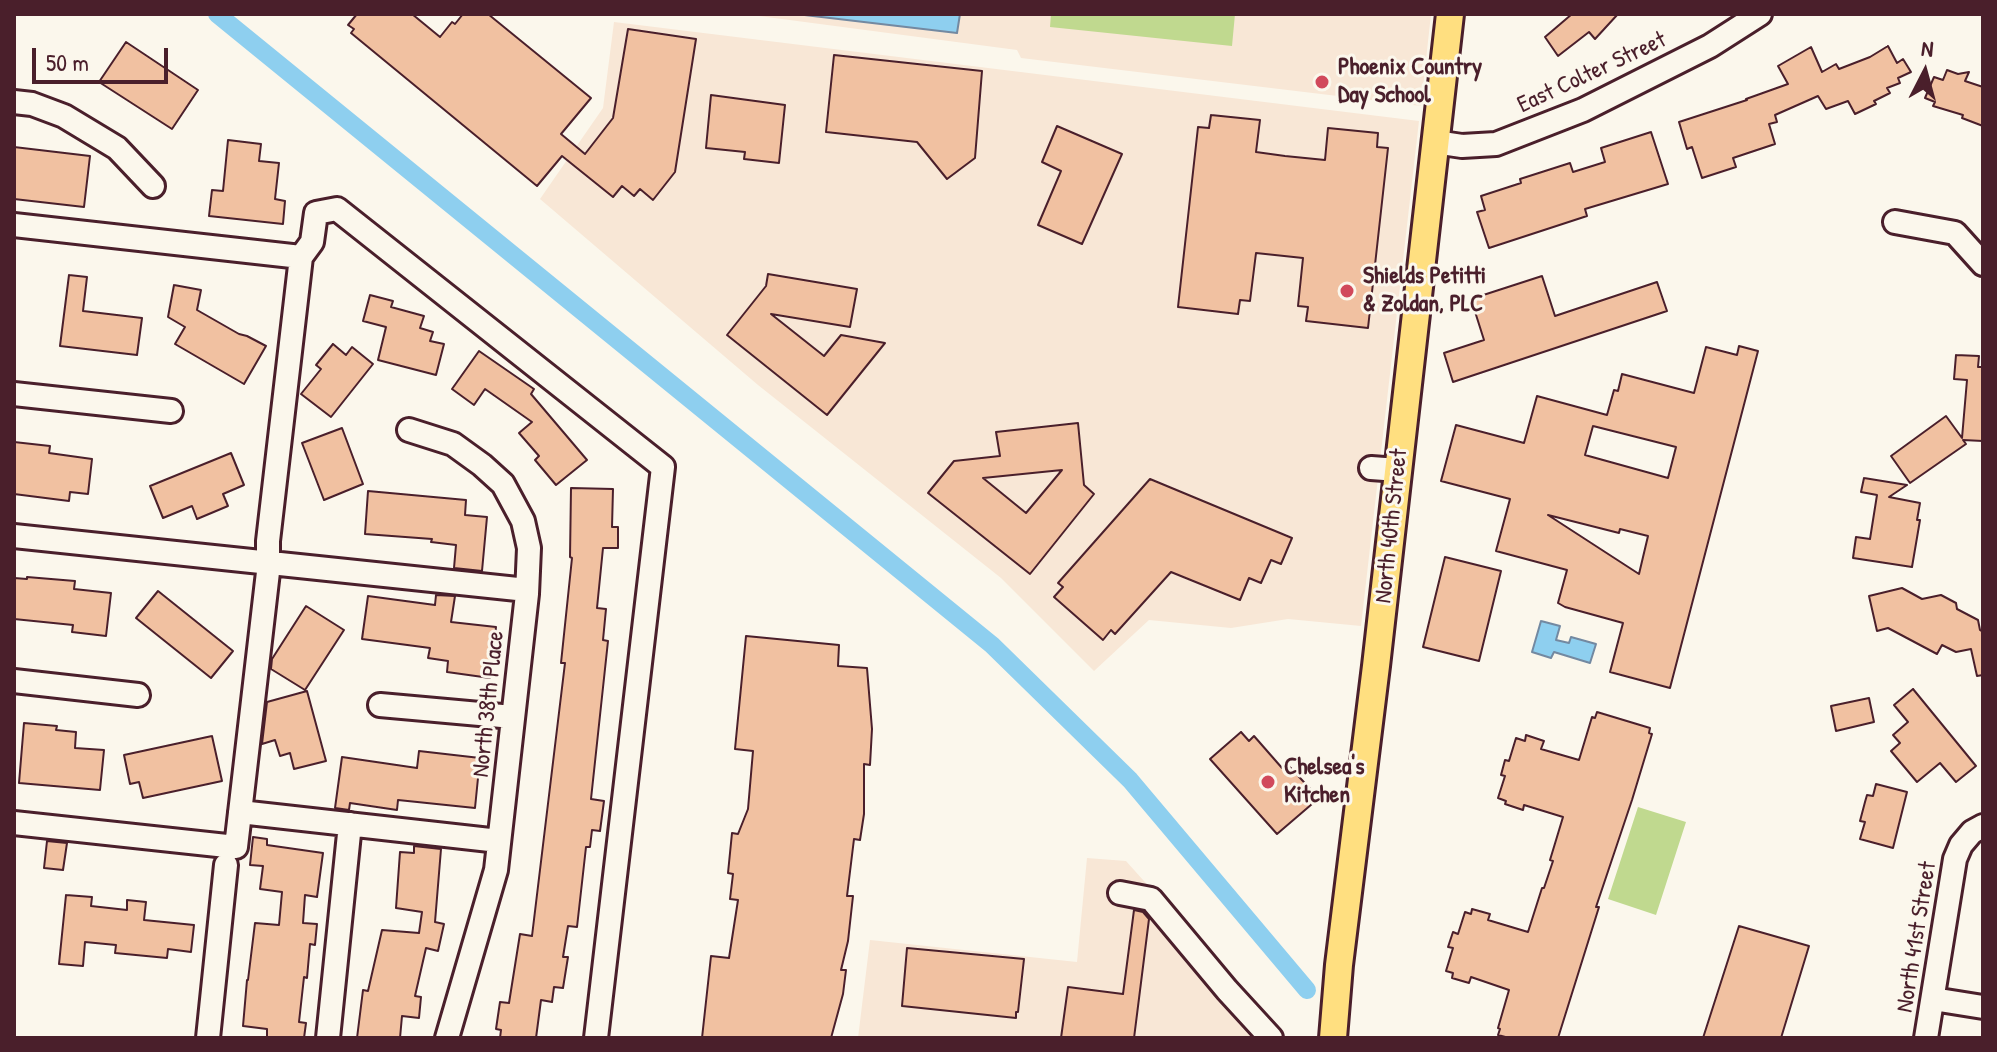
<!DOCTYPE html>
<html>
<head>
<meta charset="utf-8">
<style>
  body { margin:0 }
  #map { position:relative; width:1997px; height:1052px; overflow:hidden; background:#fbf7ec; font-family:"Patrick Hand",sans-serif }
  canvas { display:block }
  .frame { position:absolute; inset:0; border:16px solid #4a1f2b; pointer-events:none }
  .north { position:absolute; left:1885px; top:32px; width:80px; height:80px; -webkit-text-stroke:6px #fbf7ec; paint-order:stroke; rotate:6deg; font-size:22px; font-weight:700; line-height:32px; text-align:center; color:#4a1f2b }
  .north::after { content:''; display:block; margin:auto; width:28px; height:36px; background:#4a1f2b; clip-path:polygon(50% 0,100% 100%,50% 72%,0 100%) }
  .scale { position:absolute; left:32px; top:48px; width:136px; height:36px; box-sizing:border-box; border:4px solid #4a1f2b; border-top:0; padding-left:10px; font-size:24px; line-height:28px; white-space:nowrap; color:#4a1f2b; -webkit-text-stroke:6px #fbf7ec; paint-order:stroke }
</style>
</head>
<body>
<div id="map">
<canvas width="1997" height="1052"></canvas>
<div class="frame"></div>
<div class="north">N</div>
<div class="scale">50 m</div>
</div>
<script>
const ctx = document.querySelector('canvas').getContext('2d');
ctx.lineJoin = 'round';
function fillPath(path, color) { ctx.fillStyle = color; ctx.fill(path, 'evenodd'); }
const toPath = rows => new Path2D(rows.map(r => 'M' + r).join(''));
function strokePath(path, color, width, dash) { ctx.strokeStyle = color; ctx.lineWidth = width; ctx.lineCap = dash ? 'butt' : 'round'; ctx.setLineDash(dash || []); ctx.stroke(path); }
function label(font, color, halo, rows, align = 'center') {
  ctx.font = font + ' "Patrick Hand",sans-serif'; ctx.lineWidth = 6; ctx.setLineDash([]); ctx.textBaseline = 'middle'; ctx.strokeStyle = halo; ctx.fillStyle = color; for (const [text, x, y, turn = 0] of rows) {
    ctx.save(); ctx.translate(x, y); ctx.rotate((+turn || 0) * Math.PI / 180); ctx.textAlign = isNaN(turn) ? turn : align; if (halo) ctx.strokeText(text, 0, 0); ctx.fillText(text, 0, 0); ctx.restore();
  }
}
fillPath(toPath([
  [744,14,1431,14,1421,106,1021,58,1017,50],
  [614,22,1419,121,1361,626,1288,619,1231,628,1149,620,1094,671,1001,578,758,385,540,199,603,108],
  [1087,858,1126,861,1285,1038,858,1038,870,940,1077,962]
]), '#f8e7d6');
fillPath(toPath([
  [1051,14,1235,14,1232,46,1050,27],
  [1638,807,1686,822,1656,915,1608,899]
]), '#c0d98f');
const water = toPath([
  [796,14,960,14,957,33,796,14],
  [1541,621,1560,626,1556,640,1569,643,1571,637,1596,644,1590,663,1554,652,1551,658,1532,652,1541,621]
]);
fillPath(water, '#8ecfef');
strokePath(water, '#7389a1', 2);
strokePath(toPath([
  [217,14,992,645,1130,780,1307,990]
]), '#8ecfef', 18);
const building = toPath([
  [357,14,412,14,440,37,452,22,455,24,463,14,488,14,591,98,561,134,585,154,613,118,628,29,696,39,675,172,653,200,640,189,634,196,622,186,613,197,562,156,537,186,351,33,354,29,348,25,357,14],
  [1572,14,1618,14,1595,39,1589,32,1558,56,1545,37,1572,14],
  [126,42,198,90,172,129,99,82,126,42],
  [1888,46,1897,63,1903,59,1911,72,1898,78,1900,83,1887,88,1890,93,1874,101,1876,104,1855,114,1848,101,1826,109,1818,96,1775,115,1777,122,1769,124,1775,144,1733,158,1736,167,1702,178,1692,147,1687,149,1679,122,1747,100,1746,99,1788,84,1778,66,1811,47,1822,72,1836,64,1839,69,1870,57,1888,46],
  [834,55,982,71,975,158,947,179,917,142,826,132,834,55],
  [1947,70,1958,74,1969,72,1965,81,1983,87,1983,126,1962,118,1963,115,1933,106,1935,102,1925,98,1934,77,1943,80,1947,70],
  [711,95,785,105,779,163,744,159,745,152,706,148,711,95],
  [1211,115,1260,120,1256,152,1285,156,1325,160,1328,128,1378,133,1377,147,1388,148,1368,328,1306,321,1308,307,1298,306,1303,258,1256,253,1250,301,1240,300,1238,314,1178,307,1198,127,1209,128,1211,115],
  [1057,126,1122,154,1082,244,1038,225,1061,171,1042,162,1057,126],
  [1651,132,1668,184,1585,209,1587,216,1489,248,1477,212,1485,210,1481,196,1521,183,1520,179,1570,163,1573,172,1605,162,1601,148,1651,132],
  [228,140,261,144,259,161,279,163,275,199,285,201,283,224,209,216,212,190,223,191,228,140],
  [14,147,90,156,84,207,14,199,14,147],
  [768,274,857,289,850,327,771,314,824,356,841,335,885,343,827,415,727,335,766,286,768,274],
  [69,275,87,277,83,311,142,318,137,355,60,346,69,275],
  [1542,276,1555,316,1657,282,1667,311,1453,382,1444,353,1484,340,1471,299,1542,276],
  [174,285,201,290,197,310,239,334,247,336,266,346,244,384,175,344,185,327,168,317,174,285],
  [370,295,393,301,391,307,424,316,420,328,433,332,430,341,444,344,436,375,378,360,386,327,363,321,370,295],
  [333,344,346,355,352,347,373,364,331,417,301,394,321,369,316,365,333,344],
  [1739,346,1758,351,1670,688,1610,672,1623,623,1565,607,1558,603,1567,570,1496,551,1510,499,1441,481,1456,425,1524,443,1537,396,1607,415,1614,390,1618,391,1622,374,1694,393,1706,347,1737,355,1739,346],
  [1593,426,1676,447,1668,478,1585,455,1593,426],
  [1548,515,1619,533,1620,529,1648,536,1639,574,1548,515],
  [479,351,534,389,531,394,587,460,556,485,535,460,539,456,519,433,532,422,485,389,474,405,452,389,479,351],
  [1956,355,1979,356,1978,367,1983,367,1983,441,1963,440,1966,444,1910,483,1891,456,1946,416,1962,438,1967,380,1954,379,1956,355],
  [1078,423,1084,485,1094,494,1030,574,928,493,954,461,1000,456,996,432,1078,423],
  [1062,470,1026,513,983,478,1062,470],
  [342,428,363,484,324,500,302,443,342,428],
  [14,442,50,446,49,453,92,459,88,494,70,492,69,501,14,494,14,442],
  [231,453,244,485,223,494,228,506,197,519,192,506,163,518,150,486,231,453],
  [1864,478,1907,485,1889,497,1920,503,1917,520,1920,520,1912,567,1853,558,1856,537,1870,539,1877,495,1861,492,1864,478],
  [1150,479,1292,538,1281,564,1271,560,1261,583,1249,578,1240,600,1171,572,1115,634,1111,630,1103,640,1054,597,1063,587,1058,583,1150,479],
  [571,488,613,489,612,527,618,527,618,548,603,548,597,608,606,609,603,640,608,641,591,799,604,801,600,831,592,830,590,847,586,847,577,927,568,926,563,957,568,957,563,988,554,987,552,1002,541,1000,536,1038,500,1038,501,1030,496,1029,500,1002,509,1003,520,934,532,936,565,663,561,663,572,558,570,557,571,488],
  [368,491,466,500,465,515,487,517,482,571,454,568,456,545,431,542,432,539,365,534,368,491],
  [1445,557,1501,571,1479,661,1423,647,1445,557],
  [27,577,75,581,74,589,111,593,106,636,72,632,73,625,14,619,14,578,27,579,27,577],
  [1902,588,1922,599,1941,595,1956,603,1957,609,1978,620,1980,630,1983,632,1983,675,1977,676,1971,649,1956,652,1942,645,1937,654,1888,628,1877,631,1869,596,1902,588],
  [158,591,233,651,211,678,136,618,158,591],
  [436,595,455,596,451,622,496,627,490,678,447,672,448,661,428,658,430,648,362,639,368,596,435,605,436,595],
  [306,606,344,630,305,690,271,669,272,659,306,606],
  [746,636,839,645,838,666,867,668,872,729,870,765,864,764,864,814,860,840,854,839,847,896,853,896,848,941,841,970,846,970,843,994,831,1038,702,1038,711,956,729,958,738,900,730,899,733,874,728,873,732,833,738,834,748,809,753,751,735,749,746,636],
  [1913,689,1976,766,1956,782,1940,763,1917,782,1891,751,1900,743,1893,735,1908,722,1894,705,1913,689],
  [307,691,326,761,294,769,290,753,280,756,275,740,262,744,267,702,307,691],
  [1869,698,1874,722,1836,731,1831,706,1869,698],
  [1597,712,1650,728,1649,733,1652,734,1632,800,1596,907,1599,907,1558,1038,1509,1038,1498,1035,1500,1029,1498,1028,1509,990,1471,977,1469,983,1452,978,1453,973,1446,971,1453,948,1448,947,1453,932,1458,934,1465,912,1471,914,1472,909,1490,914,1488,920,1528,932,1542,888,1544,888,1553,861,1550,860,1563,817,1524,805,1523,810,1505,804,1506,801,1498,798,1505,776,1501,775,1505,760,1509,761,1516,738,1525,741,1526,735,1544,741,1541,749,1579,760,1592,717,1595,718,1597,712],
  [24,723,57,726,56,730,76,732,75,748,104,750,100,790,19,783,24,723],
  [1241,732,1249,741,1254,736,1282,768,1287,764,1316,795,1309,801,1312,804,1277,834,1210,759,1241,732],
  [212,736,222,781,143,798,139,782,130,784,124,755,212,736],
  [419,751,480,758,475,808,398,800,397,810,350,803,349,810,335,808,342,757,417,768,419,751],
  [1876,784,1907,792,1893,848,1860,839,1865,822,1860,821,1865,802,1867,795,1873,796,1876,784],
  [253,837,267,839,267,845,323,853,317,897,305,895,303,923,317,924,315,945,310,944,307,978,304,977,299,1022,306,1023,304,1038,267,1038,267,1029,243,1026,247,980,248,980,255,923,279,925,282,892,260,889,263,866,250,865,253,837],
  [47,841,67,843,63,870,44,868,47,841],
  [414,846,441,849,435,922,444,924,438,951,426,948,415,996,421,997,419,1018,402,1016,400,1038,357,1038,363,990,368,991,382,930,419,933,422,912,396,908,400,852,414,853,414,846],
  [66,895,92,897,91,906,127,910,127,900,146,902,144,920,194,925,191,952,168,949,167,958,115,953,116,945,85,942,83,966,59,964,66,895],
  [1134,910,1143,912,1149,919,1134,1038,1061,1038,1068,987,1123,994,1134,910],
  [1739,926,1809,946,1781,1038,1703,1038,1739,926],
  [907,948,1024,959,1018,1012,1016,1012,1016,1018,902,1006,907,948]
]);
fillPath(building, '#f1c1a1');
strokePath(building, '#4a1f2b', 2);
const minor = toPath([
  [14,102,32,104,64,116,117,148,153,186],
  [1435,142,1462,146,1496,144,1583,110,1710,46,1760,14],
  [1895,222,1955,233,1983,264],
  [14,225,301,257],
  [14,394,171,411],
  [409,430,453,444,482,465,503,484,523,521,529,548,527,594,496,870,447,1038],
  [1371,468,1398,470],
  [14,536,527,590],
  [14,681,138,695],
  [380,705,513,717],
  [240,812,499,841],
  [14,823,236,847,268,572,268,541,301,257,312,242,316,213,337,209,663,467,596,1038],
  [1120,893,1151,899,1227,990,1271,1038],
  [1933,999,1983,1007],
  [208,1038,226,865],
  [328,1038,350,824],
  [1926,1038,1955,859,1961,845,1972,832,1983,826]
]);
const major = toPath([
  [1333,1038,1339,965,1376,666,1450,14]
]);
strokePath(minor, '#4a1f2b', 28);
strokePath(major, '#4a1f2b', 32);
strokePath(minor, '#fbf7ec', 22);
strokePath(major, '#ffdf80', 26);
for (const [x, y, r, color] of [
  [1322,82,8,"#d1495b"],
  [1347,291,8,"#d1495b"],
  [1268,782,8,"#d1495b"]
]) { const dot = new Path2D(); dot.arc(x, y, r, 0, 2 * Math.PI); ctx.fillStyle = color; ctx.fill(dot); strokePath(dot, '#fbf7ec', 3); }
label('bold 24px', '#4a1f2b', '#fbf7ec', [
  ["Phoenix Country",1338,68],
  ["Day School",1338,96],
  ["Shields Petitti",1363,277],
  ["& Zoldan, PLC",1363,305],
  ["Chelsea's",1284,768],
  ["Kitchen",1284,796]
], 'left');
label('24px', '#4a1f2b', '#fbf7ec', [
  ["East Colter Street",1592,73,-25],
  ["North 40th Street",1392,526,-84],
  ["North 38th Place",489,704,-84],
  ["North 41st Street",1917,937,-81]
]);
</script>
</body>
</html>
